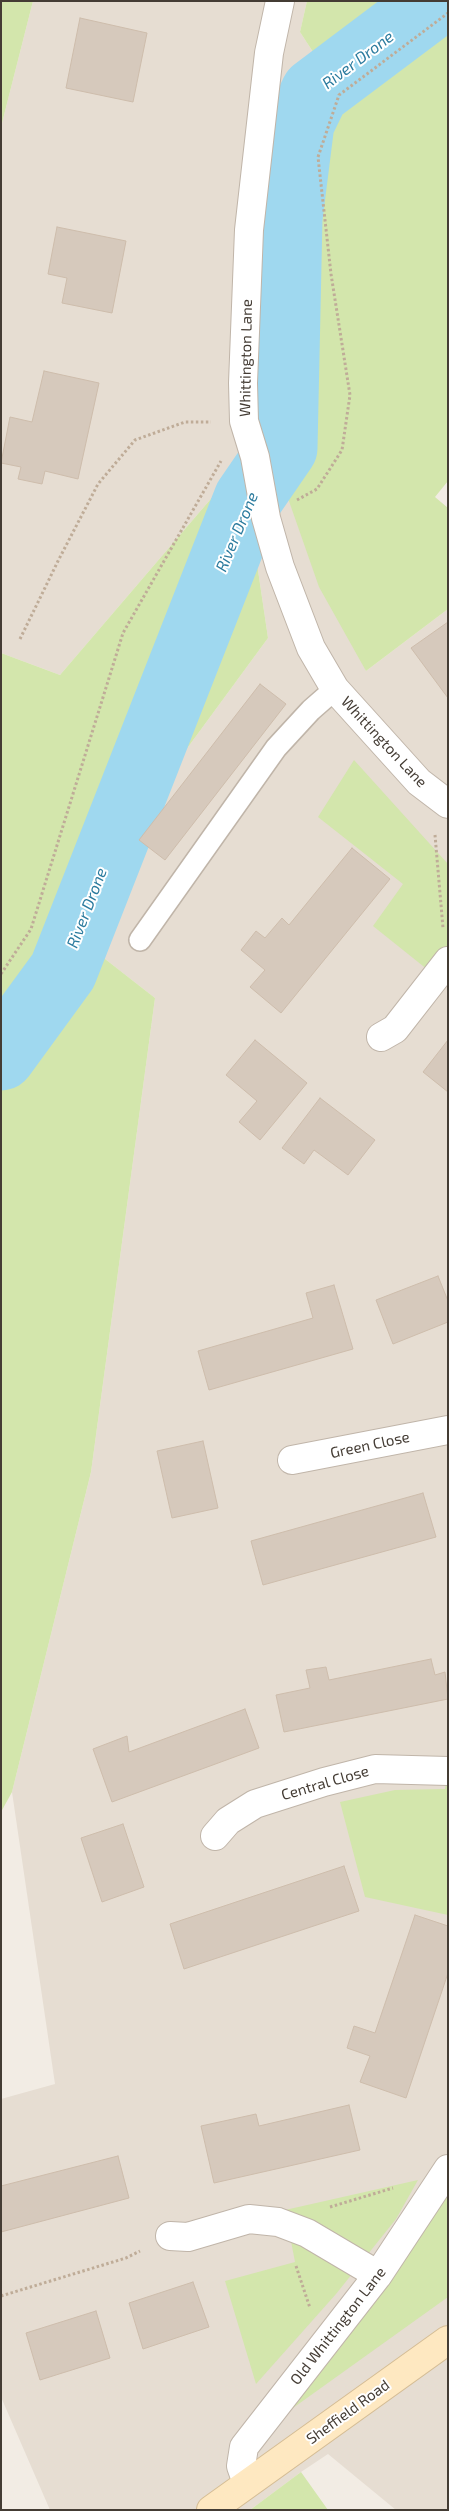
<!DOCTYPE html>
<html>
<head>
<meta charset="utf-8">
<style>
  body { margin:0 }
  #map { position:relative; width:449px; height:2511px; overflow:hidden; background:#f2ece4; font-family:"Exo 2",sans-serif }
  canvas { display:block }
  .frame { position:absolute; inset:0; border:2px solid #443c34; pointer-events:none }
</style>
</head>
<body>
<div id="map">
<canvas width="449" height="2511"></canvas>
<div class="frame"></div>
</div>
<script>
const ctx = document.querySelector('canvas').getContext('2d');
ctx.lineJoin = 'round';
function fillPath(path, color) { ctx.fillStyle = color; ctx.fill(path, 'evenodd'); }
const toPath = rows => new Path2D(rows.map(r => 'M' + r).join(''));
function strokePath(path, color, width, dash) { ctx.strokeStyle = color; ctx.lineWidth = width; ctx.lineCap = dash ? 'butt' : 'round'; ctx.setLineDash(dash || []); ctx.stroke(path); }
function label(font, color, halo, rows, align = 'center') {
  ctx.font = font + ' "Exo 2",sans-serif'; ctx.lineWidth = 4; ctx.setLineDash([]); ctx.textBaseline = 'middle'; ctx.strokeStyle = halo; ctx.fillStyle = color; for (const [text, x, y, turn = 0] of rows) {
    ctx.save(); ctx.translate(x, y); ctx.rotate((+turn || 0) * Math.PI / 180); ctx.textAlign = isNaN(turn) ? turn : align; if (halo) ctx.strokeText(text, 0, 0); ctx.fillText(text, 0, 0); ctx.restore();
  }
}
fillPath(toPath([
  [33,1,307,1,300,32,326,72,297,202,310,453,366,671,448,609,448,2510,396,2510,328,2454,301,2472,250,2510,50,2510,1,2397,1,2099,55,2084,12,1792,91,1472,155,998,59,923,268,638,244,476,227,480,60,675,1,653,1,127]
]), '#e6ddd2');
fillPath(toPath([
  [1,1,33,1,1,127],
  [307,1,448,1,448,481,435,497,448,508,448,609,366,671,319,587,283,484,310,453,297,202,326,72,300,32],
  [244,476,268,638,59,923,155,998,91,1472,12,1792,1,1812,1,653,60,675,227,480],
  [354,760,448,864,448,986,373,926,403,884,318,817],
  [448,1772,448,1915,365,1897,340,1802,395,1790,445,1789],
  [418,2180,396,2219,336,2294,256,2384,225,2281,295,2262,285,2210],
  [448,2191,448,2297,279,2418,340,2348,420,2237],
  [301,2472,328,2510,250,2510]
]), '#d3e6ac');
strokePath(toPath([
  [1,1056,63,971,248,499,283,448,288,218,300,123,315,92,436,1]
]), '#9fd8ef', 69);
const building = toPath([
  [80,18,147,33,133,102,66,88,80,18],
  [57,227,126,241,112,313,62,303,67,278,48,274,57,227],
  [44,371,99,383,78,479,45,471,42,484,18,479,21,467,1,463,10,417,32,422,44,371],
  [448,622,448,698,411,648,448,622],
  [260,684,286,704,165,860,139,840,260,684],
  [352,848,390,879,281,1013,250,987,265,970,241,950,256,931,265,938,282,918,289,925,352,848],
  [255,1040,307,1083,260,1140,239,1122,257,1101,226,1075,255,1040],
  [448,1040,448,1092,423,1072,448,1040],
  [320,1098,375,1140,348,1175,314,1150,304,1164,282,1148,320,1098],
  [438,1276,448,1301,448,1322,393,1344,376,1300,438,1276],
  [334,1285,353,1349,209,1390,198,1351,313,1318,306,1293,334,1285],
  [203,1441,218,1508,172,1518,157,1451,203,1441],
  [423,1493,436,1537,263,1585,251,1541,423,1493],
  [431,1659,435,1675,445,1672,448,1699,284,1732,276,1695,310,1688,306,1670,326,1667,329,1680,431,1659],
  [245,1709,259,1748,112,1802,93,1749,127,1736,129,1752,245,1709],
  [123,1824,144,1887,102,1902,81,1838,123,1824],
  [344,1866,359,1911,184,1969,170,1924,344,1866],
  [415,1915,448,1926,448,1973,406,2098,360,2082,370,2056,347,2048,354,2026,375,2033,415,1915],
  [349,2105,360,2150,214,2183,201,2126,256,2114,259,2126,349,2105],
  [118,2156,129,2198,1,2232,1,2186,118,2156],
  [193,2282,209,2327,143,2349,129,2303,193,2282],
  [96,2311,110,2358,40,2380,26,2333,96,2311]
]);
fillPath(building, '#d6c9bc');
strokePath(building, '#cebdac', 1);
const service = toPath([
  [140,940,276,748,311,710,335,689]
]);
const minor = toPath([
  [280,1,269,53,249,230,243,383,244,421,255,457,266,518,280,567,311,648,335,689,419,782,448,804],
  [381,1037,395,1029,448,961],
  [292,1460,448,1430],
  [215,1836,228,1821,255,1804,324,1782,375,1769,448,1771],
  [170,2236,188,2237,249,2219,278,2222,307,2233,378,2275],
  [247,2483,241,2466,244,2447,378,2275,448,2169]
]);
const secondary = toPath([
  [211,2510,448,2340]
]);
strokePath(service, '#c0b5a9', 24);
strokePath(minor, '#c0b5a9', 30);
strokePath(secondary, '#d5bd95', 30);
strokePath(toPath([
  [297,500,317,489,342,450,350,395,331,274,318,157,339,95,448,13],
  [20,639,58,561,98,484,135,440,185,422,211,422],
  [435,835,443,928],
  [1,974,31,929,123,633,221,461],
  [330,2207,393,2188],
  [296,2266,310,2308],
  [1,2296,126,2258,140,2251]
]), '#bfac98', 3, [2.5, 2.5]);
strokePath(service, '#fff', 21);
strokePath(minor, '#fff', 28);
strokePath(secondary, '#fee8c1', 28);
label('15px', '#443c34', '#fff', [
  ["Whittington Lane",246,358,-89],
  ["Whittington Lane",384,742,47],
  ["Green Close",370,1445,-12],
  ["Central Close",325,1783,-16],
  ["Old Whittington Lane",338,2326,-52],
  ["Sheffield Road",348,2412,-36]
]);
label('italic 16px', '#2b7b9e', '#fff', [
  ["River Drone",358,60,-37],
  ["River Drone",237,532,-67],
  ["River Drone",87,908,-69]
]);
</script>
</body>
</html>
